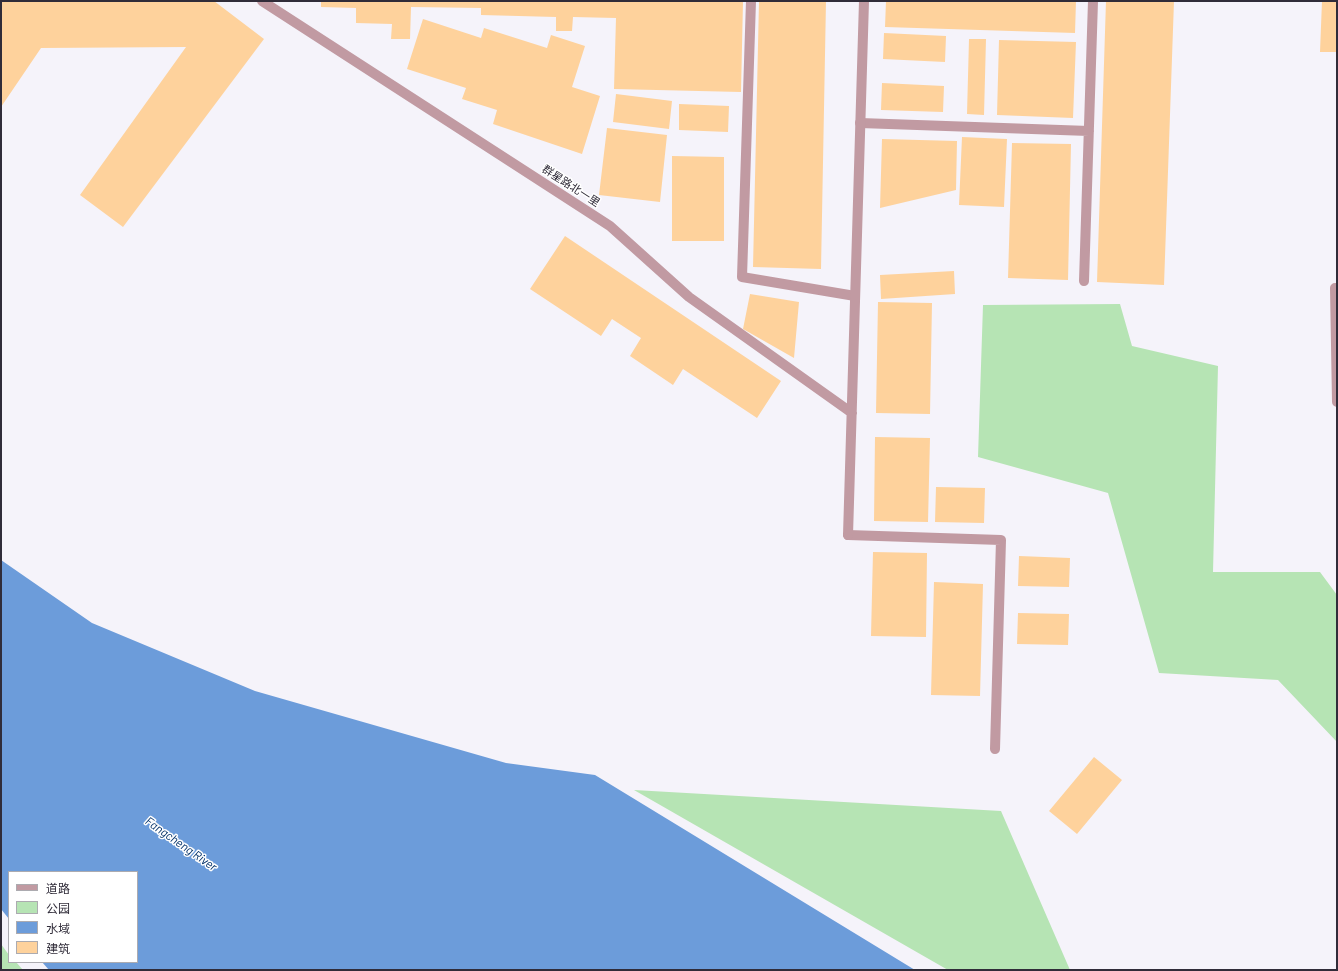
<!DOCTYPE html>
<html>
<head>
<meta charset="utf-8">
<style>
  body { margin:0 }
  #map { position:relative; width:1338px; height:971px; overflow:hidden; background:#f5f3fa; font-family:Barlow,"Noto Sans SC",sans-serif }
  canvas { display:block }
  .frame { position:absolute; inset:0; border:2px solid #302c39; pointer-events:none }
  .legend { position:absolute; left:8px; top:871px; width:130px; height:92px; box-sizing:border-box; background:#fff; border:1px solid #acabb0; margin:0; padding:5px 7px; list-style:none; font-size:12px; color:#302c39 }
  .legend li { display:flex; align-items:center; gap:8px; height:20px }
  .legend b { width:20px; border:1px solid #acabb0 }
</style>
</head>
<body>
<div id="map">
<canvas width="1338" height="971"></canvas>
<div class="frame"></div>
<ul class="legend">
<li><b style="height:5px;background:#c19aa2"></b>道路</li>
<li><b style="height:11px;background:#b6e4b4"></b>公园</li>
<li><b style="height:11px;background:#6c9cda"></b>水域</li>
<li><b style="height:11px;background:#fed29c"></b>建筑</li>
</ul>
</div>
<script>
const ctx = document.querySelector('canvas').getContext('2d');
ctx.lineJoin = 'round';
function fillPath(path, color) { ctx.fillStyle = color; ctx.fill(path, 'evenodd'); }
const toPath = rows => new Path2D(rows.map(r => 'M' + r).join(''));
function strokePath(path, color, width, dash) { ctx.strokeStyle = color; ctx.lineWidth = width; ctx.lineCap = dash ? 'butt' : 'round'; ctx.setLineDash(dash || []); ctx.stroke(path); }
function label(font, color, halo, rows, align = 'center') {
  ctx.font = font + ' Barlow,"Noto Sans SC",sans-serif'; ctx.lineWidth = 3; ctx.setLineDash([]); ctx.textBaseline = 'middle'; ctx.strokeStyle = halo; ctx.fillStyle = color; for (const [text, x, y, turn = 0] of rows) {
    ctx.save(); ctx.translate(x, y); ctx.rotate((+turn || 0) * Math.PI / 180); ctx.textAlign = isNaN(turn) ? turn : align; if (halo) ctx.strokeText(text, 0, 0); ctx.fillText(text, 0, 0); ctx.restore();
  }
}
fillPath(toPath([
  [1120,304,1132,346,1218,366,1213,572,1320,572,1337,595,1337,742,1278,680,1159,673,1108,493,978,457,983,305],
  [634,790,1001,811,1070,970,948,970],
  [1,944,9,955,9,962,16,962,23,970,1,970]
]), '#b6e4b4');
fillPath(toPath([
  [1,560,92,623,255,691,506,763,595,775,915,970,49,970,42,962,137,962,137,872,9,872,9,919,1,909]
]), '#6c9cda');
fillPath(toPath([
  [1,1,214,1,264,39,123,227,80,195,186,47,41,48,1,107],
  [321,1,743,1,741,92,614,89,616,18,573,17,572,31,556,31,556,17,481,15,481,8,411,7,410,39,391,39,392,24,356,23,356,8,321,7],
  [759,1,826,1,821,269,753,267],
  [886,1,1076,1,1075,33,885,27],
  [1106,1,1174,1,1164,285,1097,282],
  [1322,1,1337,1,1337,52,1320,52],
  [423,19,481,38,484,28,547,48,551,35,585,46,572,87,600,96,582,154,493,124,497,110,462,99,466,88,407,69],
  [884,33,946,36,945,62,883,59],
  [969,39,986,39,984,115,967,114],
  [999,40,1076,42,1073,118,997,115],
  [882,83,944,86,943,112,881,110],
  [616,94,672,101,669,129,613,122],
  [679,104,729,106,728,132,679,130],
  [607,128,667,135,660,202,599,195],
  [962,137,1007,139,1004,207,959,205],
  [882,139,957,141,956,190,880,208],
  [1012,143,1071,144,1068,280,1008,278],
  [672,156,724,157,724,241,672,241],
  [565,236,781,381,757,418,683,369,673,385,630,356,641,338,612,319,601,336,530,289],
  [954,271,955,294,881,299,880,275],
  [750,294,799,302,794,358,743,329],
  [878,302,932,303,930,414,876,413],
  [875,437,930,438,928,522,874,521],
  [936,487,985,488,984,523,935,522],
  [873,552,927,553,926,637,871,636],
  [1019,556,1070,558,1069,587,1018,586],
  [934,582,983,584,980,696,931,695],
  [1018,613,1069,614,1068,645,1017,644],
  [1094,757,1122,780,1077,834,1049,811]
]), '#fed29c');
strokePath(toPath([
  [751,1,742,277,855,296],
  [860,123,1089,131],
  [1084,281,1093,1],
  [1337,288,1335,288,1337,402],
  [848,535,1001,540,995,749]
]), '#c19aa2', 10);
strokePath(toPath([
  [262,1,610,226,689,297,852,413],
  [848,535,864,1]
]), '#c19aa2', 10);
label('11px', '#302c39', '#fff', [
  ["群星路北一里",571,186,33]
]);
label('italic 12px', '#003068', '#fff', [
  ["Fangcheng River",181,844,35]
]);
</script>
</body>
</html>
